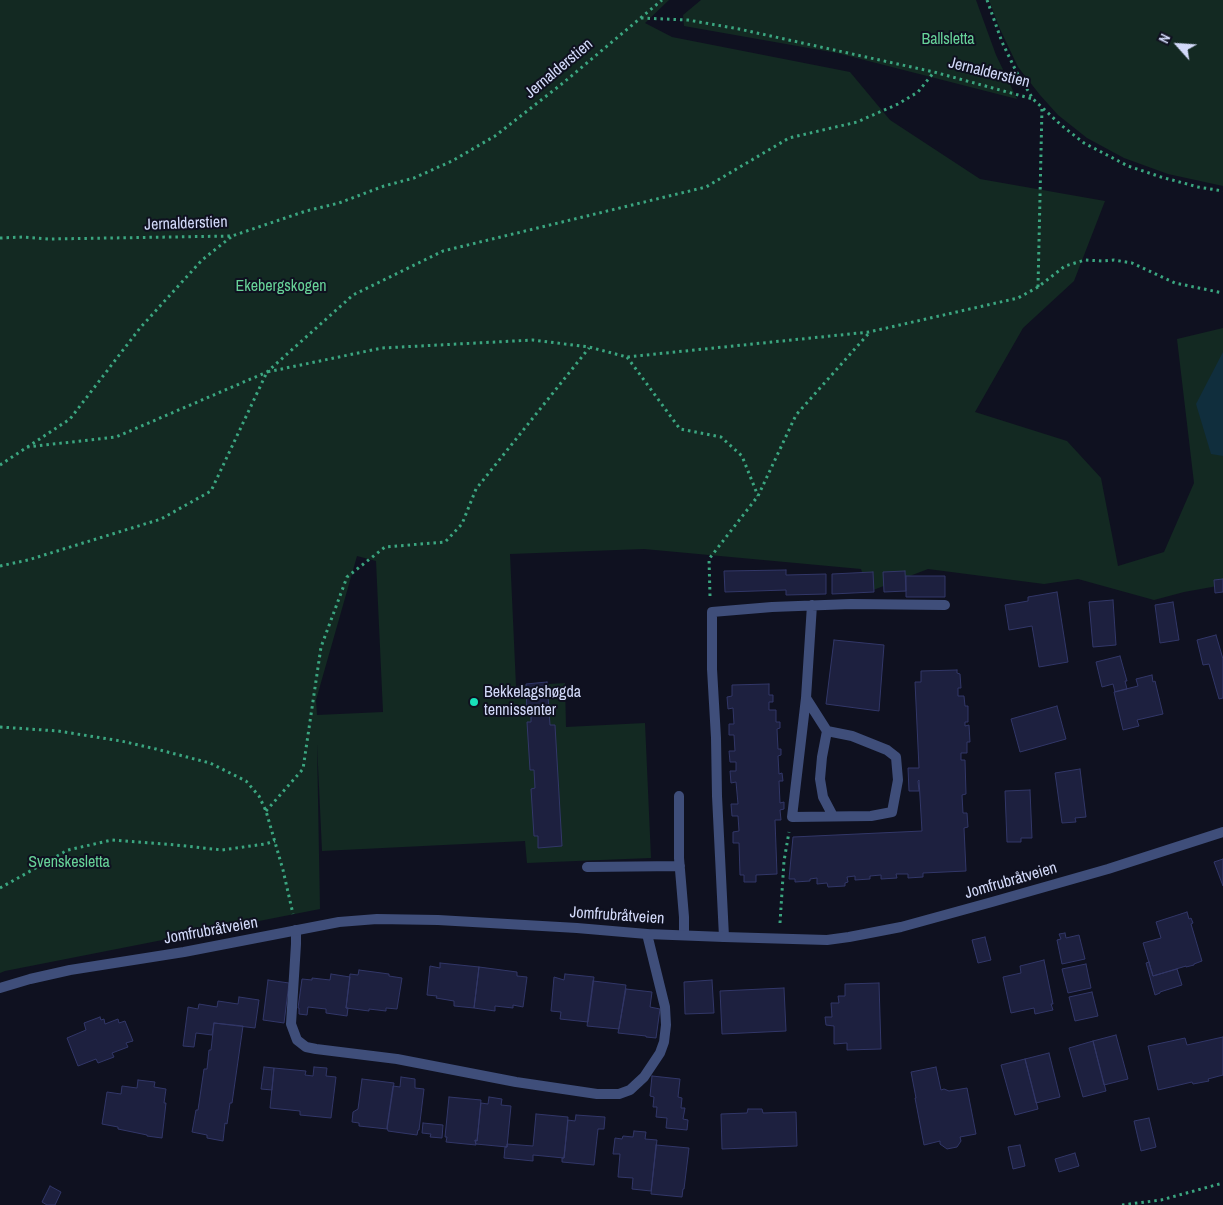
<!DOCTYPE html>
<html>
<head>
<meta charset="utf-8">
<style>
  body { margin:0 }
  #map { position:relative; width:1223px; height:1205px; overflow:hidden; background:#0f1120; font-family:"Archivo Narrow",sans-serif }
  canvas { display:block }
  .north { position:absolute; left:1153px; top:20px; width:50px; height:50px; -webkit-text-stroke:4px #0f1120; paint-order:stroke; rotate:296deg; font-size:14px; font-weight:700; line-height:20px; text-align:center; color:#d3dafa }
  .north::after { content:''; display:block; margin:auto; width:18px; height:22px; background:#d3dafa; clip-path:polygon(50% 0,100% 100%,50% 72%,0 100%) }
</style>
</head>
<body>
<div id="map">
<canvas width="1223" height="1205"></canvas>
<div class="north">N</div>
</div>
<script>
const ctx = document.querySelector('canvas').getContext('2d');
ctx.lineJoin = 'round';
function fillPath(path, color) { ctx.fillStyle = color; ctx.fill(path, 'evenodd'); }
const toPath = rows => new Path2D(rows.map(r => 'M' + r).join(''));
function strokePath(path, color, width, dash) { ctx.strokeStyle = color; ctx.lineWidth = width; ctx.lineCap = dash ? 'butt' : 'round'; ctx.setLineDash(dash || []); ctx.stroke(path); }
function label(font, color, halo, rows, align = 'center') {
  ctx.font = font + ' "Archivo Narrow",sans-serif'; ctx.lineWidth = 4; ctx.setLineDash([]); ctx.textBaseline = 'middle'; ctx.strokeStyle = halo; ctx.fillStyle = color; for (const [text, x, y, turn = 0] of rows) {
    ctx.save(); ctx.translate(x, y); ctx.rotate((+turn || 0) * Math.PI / 180); ctx.textAlign = isNaN(turn) ? turn : align; if (halo) ctx.strokeText(text, 0, 0); ctx.fillText(text, 0, 0); ctx.restore();
  }
}
fillPath(toPath([
  [0,0,669,0,645,23,672,37,850,72,890,120,980,179,1105,201,1074,281,1023,328,975,412,1067,441,1101,478,1118,566,1164,552,1194,483,1177,339,1223,328,1223,585,1184,592,1154,600,1078,579,1044,584,928,569,868,592,861,569,644,549,510,554,516,686,565,683,566,727,645,723,651,858,527,863,525,841,322,851,317,744,320,909,5,971,0,973],
  [357,556,376,561,383,712,317,715,316,700],
  [701,0,976,0,996,55,1017,99,837,53,684,26,683,15],
  [989,0,1223,0,1223,186,1168,174,1124,158,1087,138,1058,115,1040,95,1018,67,999,27]
]), '#132922');
fillPath(toPath([
  [1223,352,1223,456,1211,454,1196,404]
]), '#102e3d');
const building = toPath([
  [786,570,786,575,826,574,826,594,786,595,786,590,725,592,724,571,786,570],
  [905,571,906,591,884,592,883,572,905,571],
  [873,572,874,592,832,594,832,574,873,572],
  [906,576,945,576,945,597,906,597,906,576],
  [1223,579,1223,592,1215,593,1214,580,1223,579],
  [1057,592,1068,662,1039,667,1032,626,1009,630,1005,605,1028,601,1028,597,1057,592],
  [1113,600,1116,645,1093,647,1089,602,1113,600],
  [1173,602,1179,640,1160,643,1155,605,1173,602],
  [1216,635,1223,659,1223,698,1219,699,1209,664,1203,665,1197,640,1216,635],
  [834,640,884,645,879,711,826,704,834,640],
  [1120,656,1127,681,1125,681,1127,689,1115,692,1113,684,1102,687,1096,662,1120,656],
  [957,670,957,673,960,674,961,688,958,688,958,696,964,696,965,706,968,706,968,722,965,722,965,726,969,725,970,742,967,742,967,753,961,753,961,760,965,760,966,794,962,795,963,813,967,813,968,827,964,828,966,871,923,873,923,877,908,878,908,874,896,874,897,878,881,879,881,875,870,876,870,879,855,880,855,876,847,877,848,882,845,883,845,886,828,887,827,883,817,884,817,878,810,879,810,881,795,882,795,879,789,879,793,837,922,831,919,780,918,781,919,791,909,791,908,768,919,768,915,682,921,682,921,671,957,670],
  [1152,675,1153,682,1155,681,1163,714,1137,720,1139,726,1123,730,1114,692,1138,686,1136,679,1152,675],
  [547,682,550,725,555,725,562,846,538,848,538,836,534,836,531,789,535,788,534,770,530,770,527,722,531,722,531,714,527,715,526,684,547,682],
  [769,684,769,695,773,695,773,702,769,702,769,710,776,710,776,722,780,722,780,728,777,729,778,749,781,749,781,755,778,756,779,774,782,773,783,781,779,781,780,803,784,802,784,809,780,810,781,820,775,820,777,874,756,875,756,882,744,882,744,875,740,875,739,843,733,843,733,832,739,831,738,816,732,816,731,804,738,804,736,782,731,783,730,771,736,771,736,762,730,762,729,751,735,751,734,735,729,735,729,724,734,724,733,708,728,709,727,697,732,696,732,685,769,684],
  [1057,706,1066,739,1020,752,1011,719,1057,706],
  [1080,769,1086,817,1075,818,1076,822,1062,823,1055,773,1080,769],
  [1030,790,1032,838,1021,838,1021,842,1007,842,1005,791,1030,790],
  [1223,859,1223,886,1214,862,1223,859],
  [1187,912,1189,919,1191,918,1193,923,1191,924,1202,961,1194,964,1194,965,1186,967,1186,966,1153,976,1143,943,1161,938,1156,922,1187,912],
  [1065,933,1066,938,1079,935,1085,959,1062,964,1057,940,1061,939,1059,934,1065,933],
  [985,937,991,960,978,963,972,940,985,937],
  [1044,960,1053,1004,1051,1004,1053,1010,1035,1014,1034,1008,1011,1013,1003,977,1021,973,1020,966,1044,960],
  [1149,962,1153,976,1177,969,1182,985,1160,992,1160,993,1155,995,1146,963,1149,962],
  [440,963,479,967,474,1008,454,1006,454,1001,436,998,437,996,427,995,430,966,440,968,440,963],
  [1086,964,1091,988,1068,993,1062,969,1086,964],
  [479,967,517,972,517,976,527,977,523,1007,513,1005,513,1008,495,1006,495,1011,474,1008,479,967],
  [359,970,389,974,389,976,402,978,397,1009,386,1008,386,1011,369,1009,369,1011,346,1008,350,974,358,975,359,970],
  [331,974,350,977,346,1008,348,1008,347,1016,326,1013,326,1009,308,1007,307,1015,299,1014,299,1008,298,1008,302,979,312,980,312,978,330,980,331,974],
  [565,974,594,977,588,1022,560,1019,561,1012,551,1011,554,977,564,980,565,974],
  [268,980,289,983,284,1023,263,1020,268,980],
  [712,980,714,1013,685,1014,684,982,712,980],
  [593,981,626,985,619,1029,587,1026,593,981],
  [879,983,881,1049,847,1050,847,1043,834,1044,834,1026,826,1025,825,1017,832,1017,831,1003,839,1003,838,996,845,996,845,984,879,983],
  [784,988,786,1031,722,1034,720,991,784,988],
  [626,989,652,992,650,1007,660,1009,656,1038,646,1037,646,1036,618,1033,626,989],
  [1092,992,1098,1016,1075,1021,1069,997,1092,992],
  [239,997,259,1000,255,1028,214,1023,212,1035,196,1033,194,1047,183,1046,188,1007,198,1009,199,1004,217,1007,218,1001,238,1004,239,997],
  [100,1017,101,1020,104,1019,105,1024,118,1019,119,1023,125,1021,133,1041,126,1043,128,1047,112,1053,114,1057,98,1063,96,1059,78,1066,67,1038,86,1030,84,1023,100,1017],
  [214,1023,243,1026,232,1103,230,1103,227,1124,225,1123,223,1141,207,1138,207,1135,192,1132,196,1110,198,1110,204,1069,207,1069,209,1050,211,1050,214,1023],
  [1116,1035,1128,1079,1104,1085,1093,1041,1116,1035],
  [1223,1037,1223,1075,1208,1079,1209,1081,1193,1084,1192,1082,1158,1090,1148,1046,1185,1038,1187,1045,1223,1037],
  [1093,1041,1106,1091,1083,1097,1069,1048,1093,1041],
  [1049,1053,1060,1097,1036,1103,1025,1059,1049,1053],
  [1025,1059,1038,1109,1015,1115,1001,1065,1025,1059],
  [264,1067,274,1068,272,1090,261,1089,264,1067],
  [314,1067,327,1068,326,1076,336,1077,331,1118,300,1115,300,1111,270,1108,274,1068,306,1071,305,1075,313,1076,314,1067],
  [936,1067,941,1090,944,1089,949,1091,967,1088,976,1134,960,1137,961,1141,957,1147,947,1149,940,1144,940,1141,924,1145,915,1098,916,1098,911,1072,936,1067],
  [652,1076,680,1079,678,1097,682,1098,681,1108,685,1108,683,1119,688,1120,687,1130,666,1128,667,1118,656,1117,657,1107,653,1107,654,1097,650,1096,652,1076],
  [401,1077,415,1079,415,1088,424,1089,419,1130,418,1130,417,1135,388,1131,387,1127,393,1086,400,1087,401,1077],
  [362,1079,394,1083,387,1129,359,1126,359,1123,352,1122,353,1112,358,1109,362,1079],
  [138,1080,155,1082,154,1087,166,1089,164,1103,166,1103,162,1138,147,1136,147,1135,118,1129,118,1127,102,1124,107,1092,121,1094,122,1086,137,1088,138,1080],
  [449,1097,481,1100,477,1141,475,1140,476,1145,446,1142,447,1137,445,1137,449,1097],
  [489,1097,502,1099,501,1105,511,1106,507,1147,476,1144,475,1140,477,1141,481,1103,488,1104,489,1097],
  [748,1109,762,1109,763,1113,796,1112,797,1146,722,1149,721,1114,747,1113,748,1109],
  [536,1114,568,1117,564,1158,533,1155,533,1161,504,1158,505,1147,507,1147,507,1144,533,1146,536,1114],
  [576,1115,605,1117,604,1129,598,1129,594,1165,562,1162,562,1158,564,1158,568,1120,575,1121,576,1115],
  [1149,1118,1156,1147,1141,1151,1134,1121,1149,1118],
  [423,1123,443,1125,442,1138,430,1137,431,1134,422,1133,423,1123],
  [634,1131,646,1132,645,1139,657,1140,651,1191,632,1189,633,1178,618,1177,620,1154,613,1154,615,1138,622,1139,623,1136,633,1137,634,1131],
  [656,1145,689,1148,684,1189,683,1189,682,1197,651,1194,656,1145],
  [1020,1145,1025,1166,1013,1169,1008,1147,1020,1145],
  [1075,1153,1079,1166,1059,1172,1055,1159,1075,1153],
  [50,1186,61,1192,55,1205,47,1205,42,1202,50,1186]
]);
fillPath(building, '#1d203f');
strokePath(building, '#323768', 1);
strokePath(toPath([
  [987,0,1002,42,1016,71,1033,99,1061,125,1084,143,1128,166,1161,177,1198,187,1223,191],
  [641,18,688,20,739,29,934,72,1033,99],
  [0,238,23,237,49,239,232,236,306,211,339,203,384,186,414,178,452,161,495,136,563,83,662,0],
  [1038,287,1042,107],
  [627,357,680,429,721,437,742,456,758,496],
  [27,447,116,437,267,372,353,295,443,251,706,187,789,138,857,122,898,104,918,92,934,72],
  [0,465,70,419,140,328,202,260,231,237],
  [0,566,28,560,161,519,211,491,267,372,382,348,533,340,589,347,627,357,869,332,1018,298,1038,287,1065,266,1085,260,1103,261,1114,260,1132,263,1175,283,1223,293],
  [710,596,709,559,758,496,796,415,869,333],
  [0,727,58,731,121,741,156,749,210,763,246,781,259,796,266,811,283,870,293,914],
  [266,811,303,769,321,647,347,577,385,547,445,542,462,524,476,489,589,348],
  [0,888,68,850,112,840,176,845,222,850,265,844,275,841],
  [780,923,784,861,789,832],
  [1122,1205,1161,1200,1223,1183]
]), '#3ba680', 3, [2.5, 4]);
strokePath(toPath([
  [806,698,827,731,852,736,887,750,896,757,898,780,892,812,871,816,792,817,806,698,812,605],
  [827,731,822,757,820,779,823,797,833,816],
  [679,796,679,858,684,917,684,935],
  [587,867,680,866],
  [296,930,296,944,291,1024,297,1040,306,1047,316,1049,397,1059,516,1082,597,1094,619,1094,630,1090,644,1077,660,1053,664,1042,666,1025,665,1007,647,934],
  [724,937,717,796,716,738,712,669,712,612,772,607,851,604,945,605]
]), '#3f4e7a', 10);
strokePath(toPath([
  [0,988,30,979,70,970,184,952,339,922,377,919,438,920,577,928,647,934,724,937,827,940,849,937,901,927,992,902,1108,869,1223,832]
]), '#3f4e7a', 10);
for (const [x, y, r, color] of [
  [474,702,5,"#18e1b9"]
]) { const dot = new Path2D(); dot.arc(x, y, r, 0, 2 * Math.PI); ctx.fillStyle = color; ctx.fill(dot); strokePath(dot, '#0f1120', 2); }
label('16px', '#67d298', '#0f1120', [
  ["Ballsletta",948,40],
  ["Ekebergskogen",281,287],
  ["Svenskesletta",69,863]
]);
label('16px', '#d3dafa', '#0f1120', [
  ["Jernalderstien",559,69,-40],
  ["Jernalderstien",989,73,14],
  ["Jernalderstien",186,224,-2],
  ["Jomfrubråtveien",1011,881,-16],
  ["Jomfrubråtveien",617,916,4],
  ["Jomfrubråtveien",211,931,-10]
]);
label('16px', '#d3dafa', '#0f1120', [
  ["Bekkelagshøgda",484,693],
  ["tennissenter",484,711]
], 'left');
</script>
</body>
</html>
